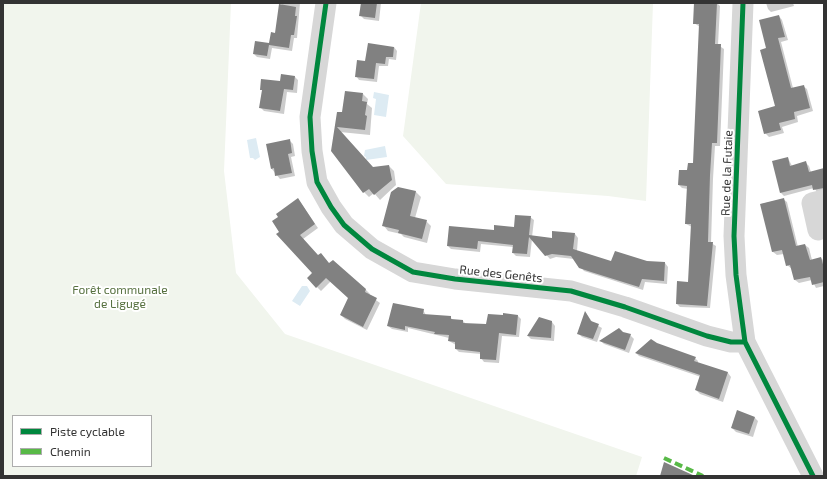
<!DOCTYPE html>
<html>
<head>
<meta charset="utf-8">
<style>
  body { margin:0 }
  #map { position:relative; width:827px; height:479px; overflow:hidden; background:#fff; font-family:"Exo 2",sans-serif }
  canvas { display:block }
  .frame { position:absolute; inset:0; border:4px solid #333; pointer-events:none }
  .legend { position:absolute; left:12px; top:415px; width:140px; height:52px; box-sizing:border-box; background:#fff; border:1px solid #adadad; margin:0; padding:5px 7px; list-style:none; font-size:12px; color:#333 }
  .legend li { display:flex; align-items:center; gap:8px; height:20px }
  .legend b { width:20px; border:1px solid #adadad }
</style>
</head>
<body>
<div id="map">
<canvas width="827" height="479"></canvas>
<div class="frame"></div>
<ul class="legend">
<li><b style="height:5px;background:#00873e"></b>Piste cyclable</li>
<li><b style="height:5px;background:#58b947"></b>Chemin</li>
</ul>
</div>
<script>
const ctx = document.querySelector('canvas').getContext('2d');
ctx.lineJoin = 'round';
function fillPath(path, color) { ctx.fillStyle = color; ctx.fill(path, 'evenodd'); }
const toPath = rows => new Path2D(rows.map(r => 'M' + r).join(''));
function strokePath(path, color, width, dash) { ctx.strokeStyle = color; ctx.lineWidth = width; ctx.lineCap = dash ? 'butt' : 'round'; ctx.setLineDash(dash || []); ctx.stroke(path); }
function label(font, color, halo, rows, align = 'center') {
  ctx.font = font + ' "Exo 2",sans-serif'; ctx.lineWidth = 4; ctx.setLineDash([]); ctx.textBaseline = 'middle'; ctx.strokeStyle = halo; ctx.fillStyle = color; for (const [text, x, y, turn = 0] of rows) {
    ctx.save(); ctx.translate(x, y); ctx.rotate((+turn || 0) * Math.PI / 180); ctx.textAlign = isNaN(turn) ? turn : align; if (halo) ctx.strokeText(text, 0, 0); ctx.fillText(text, 0, 0); ctx.restore();
  }
}
fillPath(toPath([
  [3,3,231,3,224,171,236,273,285,334,642,457,636,476,3,476],
  [13,416,151,416,151,466,13,466],
  [421,3,653,3,646,201,608,196,446,184,403,136]
]), '#f1f5ed');
fillPath(toPath([
  [374,92,389,95,386,117,374,115,376,99,373,98],
  [256,138,260,157,255,160,253,158,250,158,247,140],
  [385,146,387,157,366,160,366,157,364,156,365,150],
  [302,286,307,286,310,291,300,306,292,301]
]), '#ddebf3');
fillPath(toPath([
  [282,3,300,3,297,38,294,38,292,51,272,48,270,59,257,57,254,54,270,44,276,34],
  [361,3,381,3,379,21,364,19,360,15],
  [695,3,717,3,720,6,718,45,724,49,720,146,715,146,713,179,711,243,716,246,710,308,680,307,677,304,689,283,692,227,686,224,688,189,682,188,679,185,694,164,700,27,694,23],
  [766,3,793,3,794,6,771,12,768,9],
  [779,16,782,20,788,40,781,42,793,88,803,86,807,89,813,111,797,116,798,122,782,127,784,133,769,137,765,133,776,107,768,49],
  [394,47,397,51,396,60,389,59,388,66,379,66,377,82,359,80,356,76,366,62],
  [282,75,295,77,298,80,297,93,287,92,284,114,264,111,261,108,263,91,261,89,281,83],
  [363,94,368,99,367,104,372,108,370,135,340,132,373,168,389,166,394,171,396,185,380,200,374,193,369,197,364,192,332,150,338,113,343,113],
  [289,140,293,144,295,156,291,157,295,176,280,179,271,168],
  [788,158,792,166,805,162,809,166,811,172,824,169,824,192,818,193,814,188,784,196,781,193],
  [398,188,416,192,421,197,415,218,426,221,431,226,427,243,404,237,401,234,388,231,384,226],
  [298,199,318,228,303,239,318,257,366,290,370,294,369,295,380,303,367,330,345,319,341,315,349,298,331,281,321,291,308,278,313,273,280,232],
  [783,199,787,202,798,247,805,245,809,248,812,260,821,258,824,261,824,286,816,288,812,280,799,283,795,280,792,269,787,265,784,254,777,255,773,252,761,204],
  [530,217,534,220,532,237,553,239,575,234,578,238,577,251,611,263,665,263,668,267,667,284,645,282,643,290,584,271,574,259,556,257,550,259,532,239,530,257,516,256,513,253,513,247,481,244,480,252,451,249,448,246,495,231,515,228],
  [423,310,426,315,450,317,453,320,463,321,466,324,487,326,518,316,521,319,519,337,502,336,499,363,484,362,481,358,481,354,459,352,456,349,456,345,449,341,449,338,408,328,408,332,392,329,388,326],
  [586,313,593,323,602,328,597,342,582,337,579,334],
  [552,322,555,326,554,341,531,339,528,336],
  [623,333,630,335,634,339,629,353,604,344,601,341],
  [657,344,695,358,698,361,698,363,728,373,731,377,723,402,700,394,696,390,701,377,639,356,636,353],
  [738,412,755,418,758,421,753,437,736,432,732,428]
]), '#0003');
fillPath(toPath([
  [361,3,377,3,375,18,359,16],
  [694,3,717,3,715,44,721,44,717,143,712,143,710,175,708,242,713,242,707,306,676,304,677,281,688,282,691,224,685,224,687,186,678,185,679,170,687,170,688,163,693,163,699,24,693,24],
  [279,4,296,7,295,16,297,16,294,35,291,35,289,48,269,45,267,56,253,54,255,41,269,43,271,32,275,33],
  [779,15,785,37,778,38,791,88,804,85,810,108,794,112,795,119,779,123,781,130,764,134,758,111,775,106,760,50,766,48,759,20],
  [368,43,394,47,393,57,386,57,385,64,376,63,374,79,355,77,357,60,365,61],
  [281,74,295,76,293,90,284,89,280,111,259,108,262,90,260,90,261,79,280,81],
  [345,91,363,93,362,101,367,102,365,115,367,116,365,130,337,127,373,167,389,165,392,180,374,195,369,189,363,193,331,151,337,112,342,112],
  [290,139,292,153,288,154,292,173,275,176,274,168,271,169,266,144],
  [788,157,790,166,806,161,809,172,824,168,824,188,813,190,812,185,780,193,772,161],
  [398,187,416,191,410,216,427,220,422,239,398,233,399,230,382,226,391,192],
  [298,198,315,224,300,235,318,255,321,253,329,263,333,260,366,289,365,292,377,298,363,327,340,315,348,298,326,278,316,288,307,278,312,273,276,234,279,232,272,221,278,217,276,214],
  [784,198,796,246,805,244,810,260,821,257,824,268,824,282,812,285,810,277,794,280,790,265,786,266,782,250,772,252,760,204],
  [515,215,531,216,529,235,552,238,552,231,575,233,573,249,611,261,615,251,647,261,665,262,664,281,642,279,639,287,591,272,579,268,571,256,552,254,545,256,529,237,527,254,512,253,513,245,478,241,477,249,447,246,449,226,494,230,494,225,514,227],
  [393,303,424,309,423,314,451,316,451,319,463,320,463,323,486,324,488,314,503,315,503,313,518,315,516,335,499,333,496,360,480,359,480,352,455,349,455,342,448,341,449,335,434,334,435,332,405,326,405,330,387,326],
  [585,311,591,321,599,324,593,339,577,334],
  [539,317,552,321,551,338,527,336],
  [619,328,623,332,631,334,625,350,599,341],
  [651,339,657,343,696,357,694,361,728,372,719,399,695,390,700,375,635,353],
  [737,410,755,417,749,434,731,428],
  [664,462,695,476,660,476]
]), '#818181');
strokePath(toPath([
  [326,3,310,117,312,151,317,182,331,207,344,225,372,249,413,272,455,279,571,291,625,307,707,336,731,342,745,342,813,476],
  [743,3,734,236,736,275,745,342],
  [818,230,812,203,824,200]
]), '#d7d7d7', 21);
strokePath(toPath([
  [664,458,703,476]
]), '#58b947', 4, [8, 4]);
strokePath(toPath([
  [326,3,310,117,312,151,317,182,331,207,344,225,372,249,413,272,455,279,571,291,625,307,707,336,731,342,745,342,813,476],
  [743,3,734,236,736,275,745,342]
]), '#00873e', 5);
label('12px', '#333', '#fff', [
  ["Rue de la Futaie",727,173,-88],
  ["Rue des Genêts",501,274,6]
]);
label('12px', '#56703f', '#fff', [
  ["Forêt communale",120,290],
  ["de Ligugé",120,304]
]);
</script>
</body>
</html>
